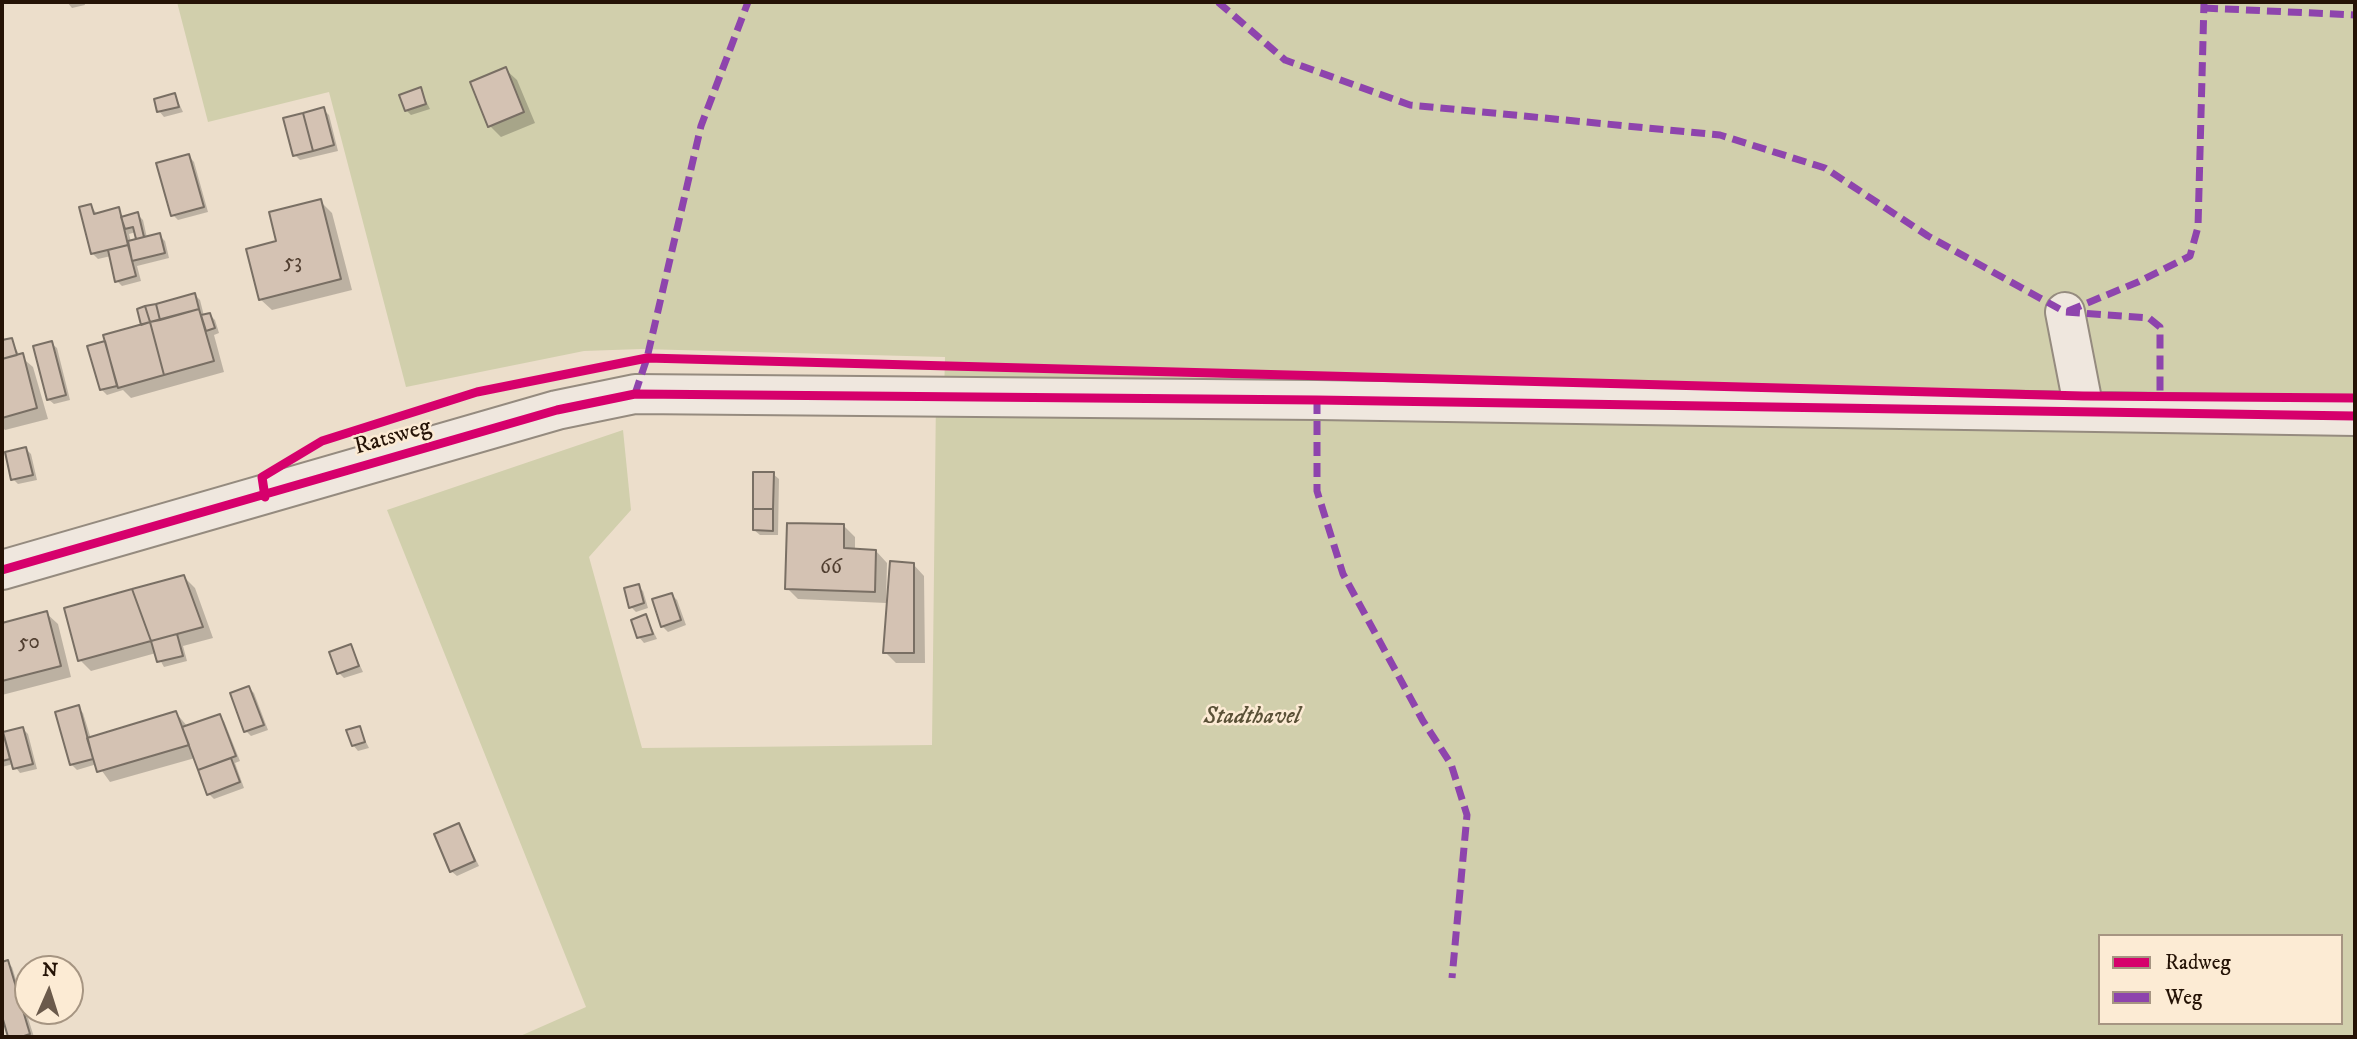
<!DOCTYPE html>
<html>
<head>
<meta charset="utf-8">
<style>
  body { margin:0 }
  #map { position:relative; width:2357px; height:1039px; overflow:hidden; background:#ecdecb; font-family:"IM FELL DW Pica",serif }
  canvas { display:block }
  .frame { position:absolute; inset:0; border:4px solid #251306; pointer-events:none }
  .legend { position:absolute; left:2098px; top:934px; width:245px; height:91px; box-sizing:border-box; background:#fcebd4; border:2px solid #a69582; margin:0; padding:9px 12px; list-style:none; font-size:21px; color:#251306 }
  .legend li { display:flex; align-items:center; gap:14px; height:35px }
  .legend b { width:35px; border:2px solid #a69582 }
  .north { position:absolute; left:14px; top:955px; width:70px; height:70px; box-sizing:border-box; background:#fcebd4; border:2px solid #a69582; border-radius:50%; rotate:3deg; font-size:19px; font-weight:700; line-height:28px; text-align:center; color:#251306 }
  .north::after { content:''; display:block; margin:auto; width:24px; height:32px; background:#6b5a4b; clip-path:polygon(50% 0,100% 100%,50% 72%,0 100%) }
</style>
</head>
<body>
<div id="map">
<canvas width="2357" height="1039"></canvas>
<div class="frame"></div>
<ul class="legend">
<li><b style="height:9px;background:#d6006c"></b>Radweg</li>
<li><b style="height:9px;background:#8e44ad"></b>Weg</li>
</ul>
<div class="north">N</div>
</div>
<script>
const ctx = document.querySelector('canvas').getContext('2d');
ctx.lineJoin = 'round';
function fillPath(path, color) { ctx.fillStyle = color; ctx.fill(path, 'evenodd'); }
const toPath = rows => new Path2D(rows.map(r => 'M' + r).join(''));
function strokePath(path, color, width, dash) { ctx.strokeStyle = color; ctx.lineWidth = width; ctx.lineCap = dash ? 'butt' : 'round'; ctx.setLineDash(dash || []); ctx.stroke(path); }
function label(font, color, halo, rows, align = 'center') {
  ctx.font = font + ' "IM FELL DW Pica",serif'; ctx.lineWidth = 5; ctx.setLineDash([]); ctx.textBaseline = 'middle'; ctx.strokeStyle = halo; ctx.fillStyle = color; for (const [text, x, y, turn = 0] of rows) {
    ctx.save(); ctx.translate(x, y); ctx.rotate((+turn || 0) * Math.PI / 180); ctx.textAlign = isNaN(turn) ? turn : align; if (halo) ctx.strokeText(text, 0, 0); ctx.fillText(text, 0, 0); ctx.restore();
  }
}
fillPath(toPath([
  [177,2,2355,2,2355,1037,518,1037,586,1007,387,510,623,430,631,510,589,557,642,748,932,745,936,396,944,396,945,357,641,349,584,351,406,387,329,92,208,122],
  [2100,936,2341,936,2341,1023,2100,1023]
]), '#d1cfac');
fillPath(toPath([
  [67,2,84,2,85,5,72,8],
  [505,69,517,80,535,123,501,137,490,126],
  [420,89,430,109,411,115,406,110],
  [175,95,183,112,164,117,159,111],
  [323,109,329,115,338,151,300,160,295,155],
  [189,156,194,162,208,212,178,220,173,215],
  [320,201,332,213,352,290,272,310,260,299,278,242],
  [91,206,97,214,118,209,124,218,137,214,143,220,147,238,159,235,165,241,169,258,137,266,141,281,122,286,117,281,111,256,98,259,93,254],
  [136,232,138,240,131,242,129,234],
  [195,295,200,300,204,316,210,315,215,320,219,333,214,335,224,372,131,398,123,390,107,395,101,389,90,347,144,326],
  [11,340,20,356,33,367,48,419,5,430,2,427,2,342],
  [51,343,57,348,70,400,54,404,48,399],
  [26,449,31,454,37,480,18,484,13,479],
  [773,474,779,479,778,535,760,535,754,530],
  [844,526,855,537,855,550,876,551,887,563,886,603,798,599,787,588],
  [913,564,924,576,925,663,896,663,885,652],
  [184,577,195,588,213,638,183,646,187,661,164,667,156,653,91,671,80,660],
  [638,586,643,591,648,608,636,612,631,607],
  [672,595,677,600,686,625,668,632,662,626],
  [46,613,58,624,71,677,2,695,2,624],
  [646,616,657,639,644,643,639,637],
  [351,646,363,672,344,678,339,673],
  [249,688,254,693,268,730,251,736,246,731],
  [78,707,83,713,91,739,176,713,188,727,219,716,224,721,240,761,235,763,244,788,214,799,209,794,195,758,110,782,97,764,77,770,71,764],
  [359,728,369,748,358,751,353,745],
  [23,729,28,734,37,769,20,773,13,764,2,767,2,734],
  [459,825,479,866,457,876,451,871],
  [7,962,12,967,34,1037,10,1037,2,1010,2,964]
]), '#0003');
const building = toPath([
  [506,67,524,112,488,127,470,82,506,67],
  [421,87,426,104,405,111,399,95,421,87],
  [175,93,179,107,157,112,154,99,175,93],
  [324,107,334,145,313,151,303,113,324,107],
  [303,113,313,151,293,156,283,118,303,113],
  [189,154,204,207,171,216,156,163,189,154],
  [321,199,341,279,259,300,246,249,276,241,269,212,321,199],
  [91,204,94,214,119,207,128,245,91,254,79,207,91,204],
  [138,212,144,237,136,239,133,227,125,229,121,217,138,212],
  [160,233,165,253,132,261,128,241,160,233],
  [128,245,136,276,115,282,108,250,128,245],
  [195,293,199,309,160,320,156,304,195,293],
  [156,304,160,320,150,322,145,306,156,304],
  [145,306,150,322,141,325,137,309,145,306],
  [199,309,214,361,164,375,150,322,199,309],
  [210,313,215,328,206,331,201,315,210,313],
  [150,322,164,375,118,388,103,335,150,322],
  [12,338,17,355,2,359,2,340,12,338],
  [52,341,66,395,47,400,33,346,52,341],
  [105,341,117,386,100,390,87,346,105,341],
  [23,353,37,408,2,418,2,359,23,353],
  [26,447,33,475,11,480,5,452,26,447],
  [753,472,774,472,773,509,753,509,753,472],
  [753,509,773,509,773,531,753,530,753,509],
  [787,523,844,524,844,548,876,550,875,592,785,589,787,523],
  [890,561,914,563,914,653,883,653,890,561],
  [184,575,203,627,151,641,132,589,184,575],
  [639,584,644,603,629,608,624,588,639,584],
  [132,589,151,641,78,661,64,608,132,589],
  [672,593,681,620,661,627,652,599,672,593],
  [47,611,61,666,2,681,2,623,47,611],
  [646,614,653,634,637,638,631,620,646,614],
  [177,634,183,656,157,662,151,641,177,634],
  [351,644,359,666,337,674,329,652,351,644],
  [249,686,264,725,244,732,230,693,249,686],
  [79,705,93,759,70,765,55,712,79,705],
  [176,711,189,745,97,772,87,738,176,711],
  [220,714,236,756,198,770,182,727,220,714],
  [360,726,365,742,352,746,346,730,360,726],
  [23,727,33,764,13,769,3,732,23,727],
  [3,732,10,759,2,761,2,733,3,732],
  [231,758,240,782,207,795,198,770,231,758],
  [459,823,475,861,450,872,434,834,459,823],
  [8,960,30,1034,21,1037,8,1037,2,1016,2,962,8,960]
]);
fillPath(building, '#d4c2b3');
strokePath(building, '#796f64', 2);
const minor = toPath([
  [2065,312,2084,410],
  [2,570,557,410,635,394,1317,400,2355,416]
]);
strokePath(minor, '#958b7f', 42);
strokePath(minor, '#efe7de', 38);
strokePath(toPath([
  [1218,2,1285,60,1410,105,1720,135,1825,168,1928,236,2065,312,2149,318,2160,327,2160,401],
  [2204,8,2355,15],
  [2068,311,2138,282,2190,256,2198,227,2204,2],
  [635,394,647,358,701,126,748,2],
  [1317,400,1317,491,1343,574,1423,721,1451,764,1467,815,1452,978]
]), '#8e44ad', 7, [14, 7]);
strokePath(toPath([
  [265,497,262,477,322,441,477,392,647,358,2083,396,2355,398],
  [2,570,557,410,635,394,1317,400,2355,416]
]), '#d6006c', 9);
label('21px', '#513f31', null, [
  ["53",293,264],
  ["66",831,569],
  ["50",29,644]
]);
label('24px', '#251306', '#fcebd4', [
  ["Ratsweg",393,438,-16]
]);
label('italic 24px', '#5a5137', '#fcebd4', [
  ["Stadthavel",1252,718]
]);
</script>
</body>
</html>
